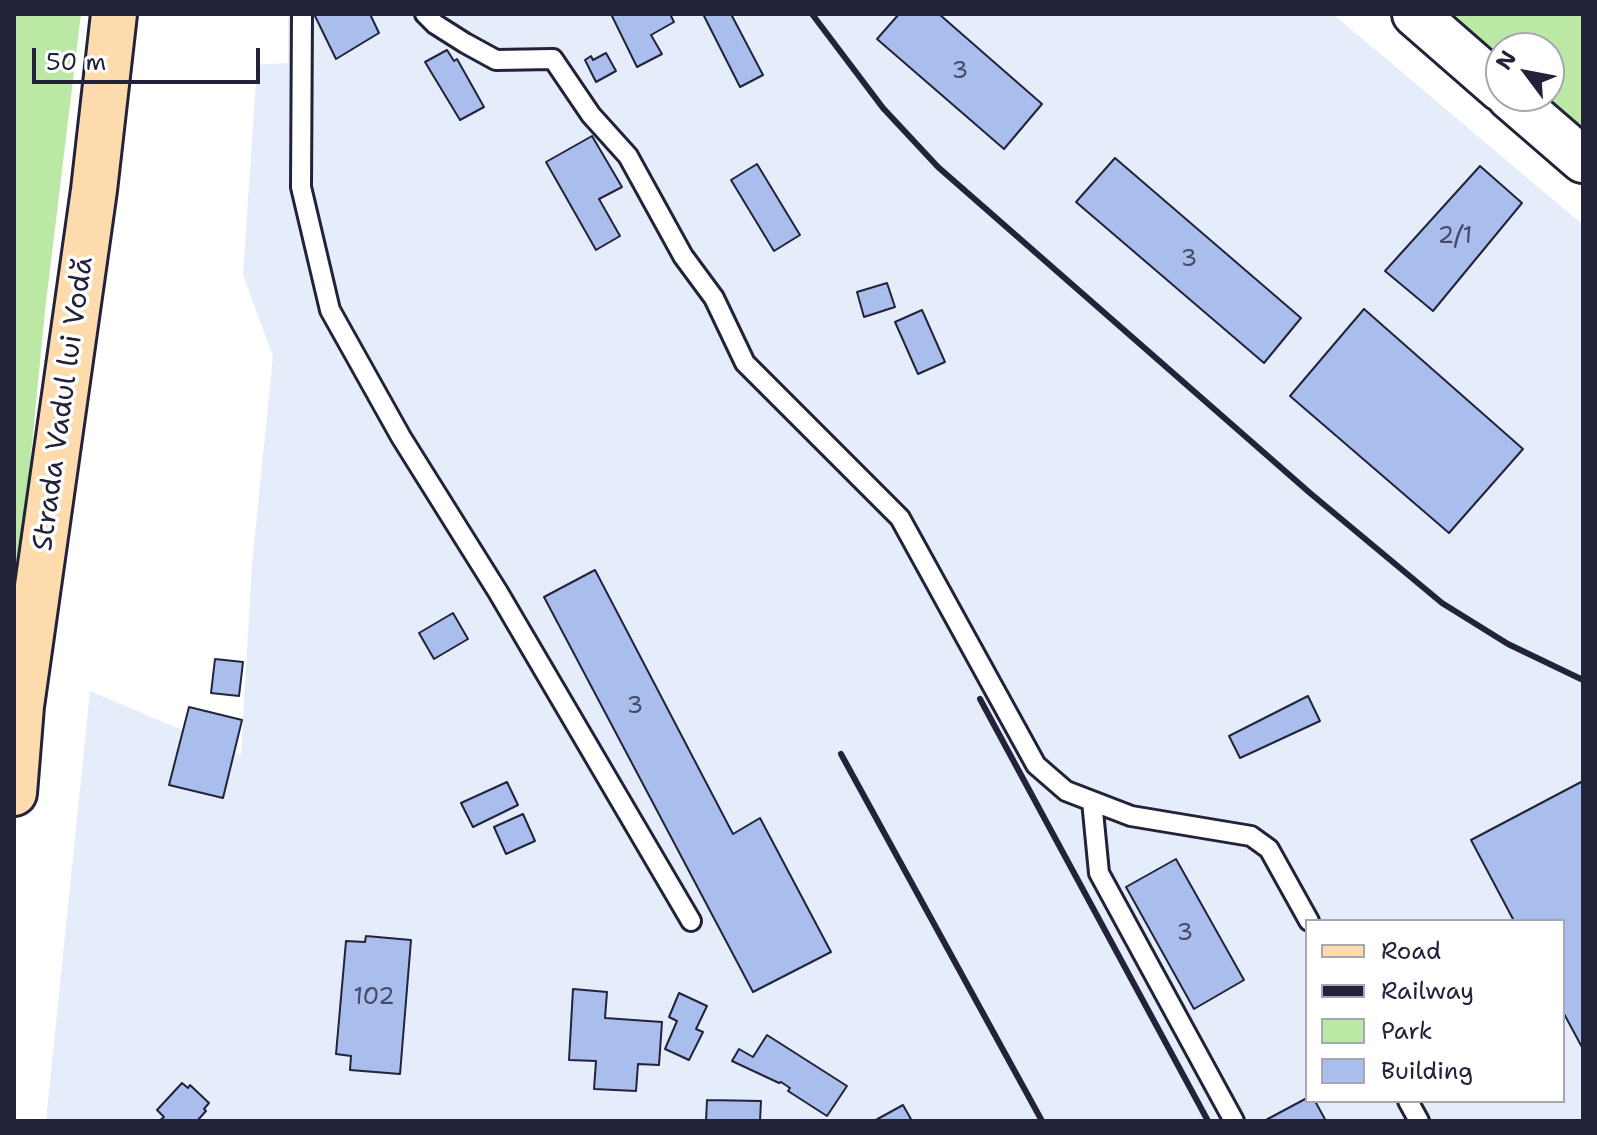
<!DOCTYPE html>
<html>
<head>
<meta charset="utf-8">
<style>
  body { margin:0 }
  #map { position:relative; width:1597px; height:1135px; overflow:hidden; background:#fff; font-family:"Shantell Sans",sans-serif }
  canvas { display:block }
  .frame { position:absolute; inset:0; border:16px solid #22223b; pointer-events:none }
  .legend { position:absolute; left:1305px; top:919px; width:260px; height:184px; box-sizing:border-box; background:#fff; border:2px solid #a7a7b1; margin:0; padding:10px 14px; list-style:none; font-size:24px; color:#22223b }
  .legend li { display:flex; align-items:center; gap:16px; height:40px }
  .legend b { width:40px; border:2px solid #a7a7b1 }
  .north { position:absolute; left:1485px; top:32px; width:80px; height:80px; box-sizing:border-box; background:#fff; border:2px solid #a7a7b1; border-radius:50%; rotate:302deg; font-size:22px; font-weight:700; line-height:32px; text-align:center; color:#22223b }
  .north::after { content:''; display:block; margin:auto; width:28px; height:36px; background:#22223b; clip-path:polygon(50% 0,100% 100%,50% 72%,0 100%) }
  .scale { position:absolute; left:32px; top:48px; width:228px; height:36px; box-sizing:border-box; border:4px solid #22223b; border-top:0; padding-left:10px; font-size:24px; line-height:28px; white-space:nowrap; color:#22223b; -webkit-text-stroke:6px #fff; paint-order:stroke }
</style>
</head>
<body>
<div id="map">
<canvas width="1597" height="1135"></canvas>
<div class="frame"></div>
<ul class="legend">
<li><b style="height:10px;background:#fedbac"></b>Road</li>
<li><b style="height:10px;background:#22223b"></b>Railway</li>
<li><b style="height:22px;background:#bce8a5"></b>Park</li>
<li><b style="height:22px;background:#a9beed"></b>Building</li>
</ul>
<div class="north">N</div>
<div class="scale">50 m</div>
</div>
<script>
const ctx = document.querySelector('canvas').getContext('2d');
ctx.lineJoin = 'round';
function fillPath(path, color) { ctx.fillStyle = color; ctx.fill(path, 'evenodd'); }
const toPath = rows => new Path2D(rows.map(r => 'M' + r).join(''));
function strokePath(path, color, width, dash) { ctx.strokeStyle = color; ctx.lineWidth = width; ctx.lineCap = dash ? 'butt' : 'round'; ctx.setLineDash(dash || []); ctx.stroke(path); }
function label(font, color, halo, rows, align = 'center') {
  ctx.font = font + ' "Shantell Sans",sans-serif'; ctx.lineWidth = 7; ctx.setLineDash([]); ctx.textBaseline = 'middle'; ctx.strokeStyle = halo; ctx.fillStyle = color; for (const [text, x, y, turn = 0] of rows) {
    ctx.save(); ctx.translate(x, y); ctx.rotate((+turn || 0) * Math.PI / 180); ctx.textAlign = isNaN(turn) ? turn : align; if (halo) ctx.strokeText(text, 0, 0); ctx.fillText(text, 0, 0); ctx.restore();
  }
}
fillPath(toPath([
  [288,14,1333,14,1583,225,1583,1121,46,1121,90,691,241,755,252,564,273,356,243,275,257,65,288,63],
  [1307,921,1563,921,1563,1101,1307,1101]
]), '#e5ecfa');
fillPath(toPath([
  [14,14,81,14,45,311,14,631],
  [1446,14,1583,14,1583,131,1542,96,1549,96,1549,48,1501,48,1501,61]
]), '#bce8a5');
const building = toPath([
  [314,14,370,14,379,33,336,59,314,14],
  [611,14,670,14,674,22,651,35,662,54,637,67,611,14],
  [703,14,731,14,763,75,740,87,703,14],
  [899,14,939,14,1042,104,1004,149,877,39,899,14],
  [447,50,454,61,457,59,484,107,460,120,425,62,447,50],
  [606,53,616,71,596,82,585,60,591,56,593,60,606,53],
  [592,136,622,187,599,199,620,236,596,250,546,162,592,136],
  [1115,158,1301,318,1264,363,1076,202,1115,158],
  [757,164,800,235,774,251,731,180,757,164],
  [1480,166,1522,203,1433,311,1385,271,1480,166],
  [887,283,895,307,864,317,857,292,887,283],
  [1364,309,1523,449,1449,533,1290,396,1364,309],
  [922,310,945,362,918,374,895,322,922,310],
  [595,570,733,834,760,818,831,952,753,992,544,597,595,570],
  [453,613,468,639,434,659,419,633,453,613],
  [215,659,243,662,239,696,211,693,215,659],
  [1308,696,1320,721,1240,758,1229,736,1308,696],
  [189,707,242,720,223,798,169,785,189,707],
  [1583,781,1583,1049,1563,1012,1563,921,1514,921,1471,840,1583,781],
  [507,782,518,805,473,827,461,803,507,782],
  [523,814,535,841,506,854,494,827,523,814],
  [1176,859,1244,980,1194,1009,1126,887,1176,859],
  [366,936,411,940,400,1074,350,1070,351,1056,336,1054,346,941,365,942,366,936],
  [573,989,607,992,605,1018,662,1022,659,1065,638,1064,636,1091,594,1089,596,1061,569,1060,573,989],
  [679,993,707,1006,696,1029,703,1032,689,1060,665,1049,677,1021,669,1017,679,993],
  [767,1035,847,1086,827,1116,788,1091,790,1088,781,1082,779,1083,732,1061,739,1049,753,1057,767,1035],
  [182,1083,188,1088,190,1085,209,1103,204,1109,206,1111,197,1121,159,1121,164,1117,157,1110,182,1083],
  [1307,1098,1307,1101,1315,1101,1326,1121,1264,1121,1307,1098],
  [707,1100,761,1101,760,1121,706,1121,707,1100],
  [903,1105,912,1121,874,1121,903,1105]
]);
fillPath(building, '#a9beed');
strokePath(building, '#22223b', 2);
const lane = toPath([
  [302,14,301,187,330,310,401,437,498,592,691,921],
  [425,14,435,24,465,43,496,60,553,59,591,115,628,156,683,256,714,298,745,363,900,518,1036,765,1066,791,1131,816,1251,836,1269,849,1309,921],
  [1092,801,1099,873,1234,1121],
  [1408,1101,1419,1121]
]);
const secondary = toPath([
  [1415,14,1501,89],
  [1509,96,1583,160]
]);
const primary = toPath([
  [14,793,21,706,94,190,114,14]
]);
strokePath(lane, '#22223b', 24);
strokePath(secondary, '#22223b', 50);
strokePath(primary, '#22223b', 50);
strokePath(lane, '#fff', 18);
strokePath(secondary, '#fff', 44);
strokePath(primary, '#fedbac', 44);
strokePath(toPath([
  [812,14,883,108,938,167,1310,493,1442,603,1508,644,1583,680],
  [980,699,1208,1121],
  [841,754,1042,1121]
]), '#22223b', 6);
label('24px', '#444968', null, [
  ["3",960,72],
  ["2/1",1455,237],
  ["3",1189,260],
  ["3",635,707],
  ["3",1185,934],
  ["102",374,998]
]);
label('28px', '#22223b', '#fff', [
  ["Strada Vadul lui Vodă",64,404,-82]
]);
</script>
</body>
</html>
